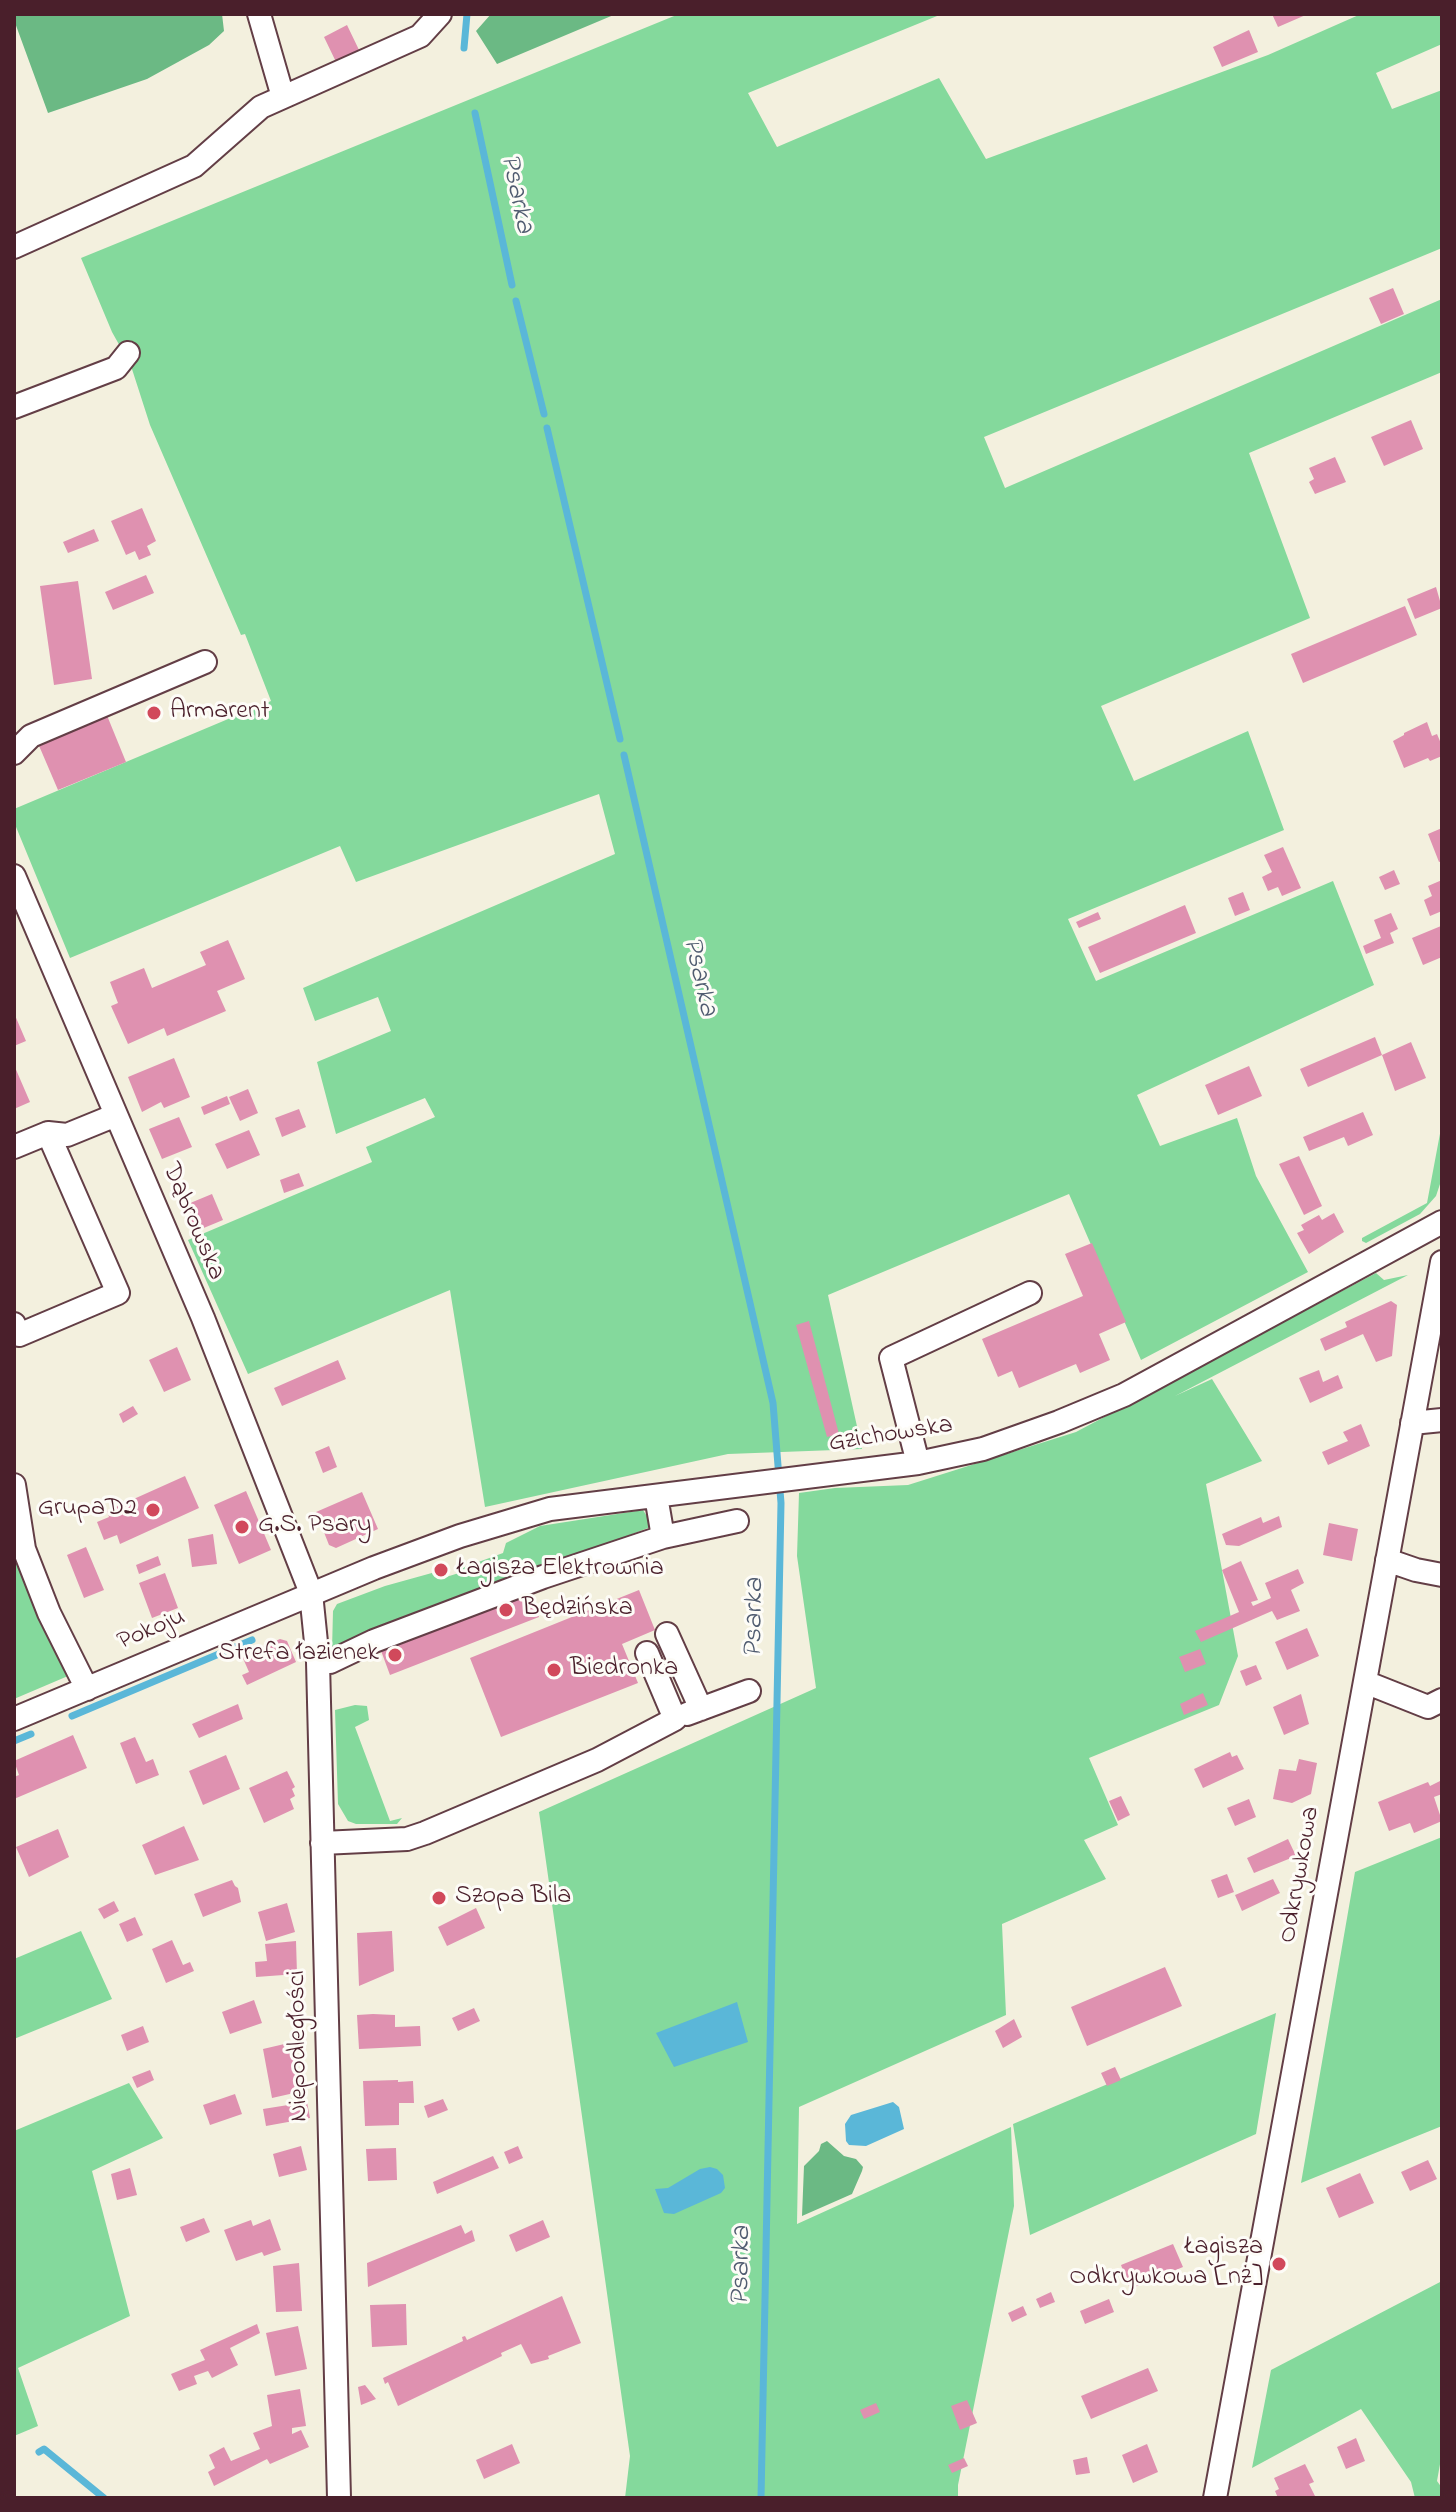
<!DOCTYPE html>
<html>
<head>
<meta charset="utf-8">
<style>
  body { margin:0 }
  #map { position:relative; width:1456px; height:2512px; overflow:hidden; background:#f3f0de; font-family:"Indie Flower",sans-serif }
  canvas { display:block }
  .frame { position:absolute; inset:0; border:16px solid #4a1f2b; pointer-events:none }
</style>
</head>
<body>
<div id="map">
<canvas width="1456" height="2512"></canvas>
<div class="frame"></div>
</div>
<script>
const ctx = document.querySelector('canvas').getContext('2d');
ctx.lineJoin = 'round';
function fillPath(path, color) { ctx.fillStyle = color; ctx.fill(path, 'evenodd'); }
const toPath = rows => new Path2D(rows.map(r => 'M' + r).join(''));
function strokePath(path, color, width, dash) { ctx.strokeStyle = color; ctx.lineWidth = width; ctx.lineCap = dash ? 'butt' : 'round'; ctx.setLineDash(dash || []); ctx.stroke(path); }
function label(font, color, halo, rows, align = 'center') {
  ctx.font = font + ' "Indie Flower",sans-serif'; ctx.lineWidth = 6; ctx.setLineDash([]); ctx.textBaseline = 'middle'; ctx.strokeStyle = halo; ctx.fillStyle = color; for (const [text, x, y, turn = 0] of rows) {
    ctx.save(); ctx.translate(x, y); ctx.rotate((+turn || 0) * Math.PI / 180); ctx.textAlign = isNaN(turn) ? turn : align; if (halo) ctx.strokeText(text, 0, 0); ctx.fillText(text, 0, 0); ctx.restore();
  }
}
fillPath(toPath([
  [679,14,942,14,748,93,777,147,939,78,986,159,1268,55,1361,14,1442,14,1442,44,1376,73,1392,109,1442,90,1442,248,984,437,1005,488,1442,299,1442,372,1249,453,1310,618,1101,706,1134,781,1248,731,1284,830,1068,919,1096,981,1333,881,1374,985,1137,1095,1160,1146,1237,1118,1256,1176,1308,1272,1141,1360,1069,1194,828,1295,862,1449,728,1454,485,1507,450,1290,248,1374,188,1240,372,1162,366,1147,435,1117,425,1098,336,1134,317,1062,391,1031,378,997,315,1021,303,988,615,854,599,794,356,882,340,846,70,958,14,822,14,809,271,701,245,634,241,635,150,425,131,366,112,332,81,258],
  [1442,1123,1442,1178,1436,1196,1420,1214,1366,1243,1362,1241,1362,1238,1427,1203],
  [1376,1273,1384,1280,1408,1275,1175,1396,1212,1379,1262,1461,1206,1484,1238,1656,1219,1705,1089,1758,1118,1825,1084,1840,1106,1879,1002,1924,1006,2015,799,2107,797,2224,1011,2127,1014,2206,958,2485,958,2498,625,2498,630,2456,539,1812,816,1688,797,1556,799,1493,835,1488,908,1485,1076,1432],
  [643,1510,653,1526,332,1650,333,1611,337,1604,385,1586,439,1571,443,1578,462,1572,462,1568,503,1553,506,1543,540,1526],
  [14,1553,68,1676,14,1699],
  [355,1705,367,1706,369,1720,355,1727,390,1821,402,1818,397,1824,356,1824,348,1821,338,1804,335,1710],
  [1442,1837,1442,2126,1301,2183,1355,1872],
  [81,1931,112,1999,14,2039,14,1959],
  [1276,2013,1256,2134,1030,2235,1013,2124],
  [129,2083,163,2138,92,2171,130,2316,18,2368,38,2426,14,2436,14,2131],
  [1442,2281,1442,2453,1437,2481,1442,2488,1442,2498,1415,2498,1411,2482,1361,2409,1252,2468,1271,2370]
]), '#84d99c');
fillPath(toPath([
  [15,14,222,14,224,31,209,45,147,79,48,113,14,20],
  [491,14,616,14,497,64,476,31],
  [827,2141,844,2156,856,2159,863,2167,862,2171,852,2194,802,2216,804,2166,819,2151,821,2144]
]), '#6bb984');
fillPath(toPath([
  [737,2002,748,2042,674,2067,656,2033],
  [893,2102,899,2107,904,2129,866,2146,849,2145,846,2141,845,2124,851,2115],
  [710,2167,717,2169,723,2175,725,2188,721,2193,674,2214,664,2213,655,2189,668,2188,700,2169]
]), '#5ab7d8');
strokePath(toPath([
  [464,48,467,14],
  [475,113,512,285],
  [516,301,544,414],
  [547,428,620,739],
  [624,755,773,1403,781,1503,761,2498],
  [72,1716,252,1640],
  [14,1741,31,1734],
  [39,2452,44,2449,104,2498]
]), '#5ab7d8', 7);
fillPath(toPath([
  [1272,14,1308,14,1278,27],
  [347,25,360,52,337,64,324,37],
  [1249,30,1258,52,1222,67,1213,47],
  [1393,288,1404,314,1381,324,1369,298],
  [1411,420,1423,449,1384,466,1371,437],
  [1335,457,1346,482,1315,494,1309,482,1314,479,1309,468],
  [142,508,156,541,147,546,151,555,139,560,135,551,126,555,111,521],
  [94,529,99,541,68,553,63,542],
  [146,575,154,593,113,610,105,592],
  [78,581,92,679,54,685,40,586],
  [1436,587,1442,608,1415,619,1407,599],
  [1405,606,1417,635,1303,683,1291,654],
  [106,713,126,762,58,790,37,741],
  [1427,722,1432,736,1437,734,1442,746,1442,756,1430,761,1428,758,1404,768,1393,741,1404,735,1404,733],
  [1442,828,1442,861,1439,862,1428,834],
  [1283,847,1301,888,1282,896,1278,887,1268,891,1262,877,1272,872,1264,855],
  [1394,870,1400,884,1385,890,1379,877],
  [1442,880,1442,911,1430,916,1424,900,1432,896,1428,886],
  [1243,892,1250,910,1235,916,1228,898],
  [1185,905,1196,933,1100,973,1088,947],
  [1098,912,1101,919,1079,928,1076,922],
  [1391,913,1398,929,1390,933,1394,943,1366,954,1363,946,1381,938,1374,920],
  [1441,926,1442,957,1423,965,1412,938],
  [228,940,245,979,217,991,226,1011,167,1036,164,1028,128,1044,111,1006,118,1003,110,982,144,968,152,988,206,965,200,952],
  [14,1013,26,1041,14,1046],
  [1375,1037,1382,1055,1411,1042,1426,1078,1395,1091,1382,1055,1308,1087,1300,1069],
  [174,1058,190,1097,164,1108,161,1102,142,1112,128,1077],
  [14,1065,30,1102,14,1109],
  [1249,1066,1262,1096,1218,1115,1205,1085],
  [248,1089,258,1113,240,1121,229,1097],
  [227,1096,230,1104,204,1115,201,1107],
  [299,1109,306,1127,282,1137,275,1118],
  [1363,1112,1373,1135,1348,1146,1344,1137,1309,1151,1303,1137],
  [179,1117,192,1147,162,1159,149,1129],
  [249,1130,260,1155,227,1169,215,1144],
  [1299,1156,1322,1206,1304,1215,1279,1164],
  [299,1173,304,1186,284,1193,280,1180],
  [212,1194,223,1220,194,1232,183,1206],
  [1334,1213,1344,1232,1309,1254,1297,1233,1304,1230,1301,1225,1319,1215,1322,1220],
  [1092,1243,1126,1322,1099,1334,1110,1360,1080,1373,1076,1364,1019,1388,1012,1371,998,1377,982,1339,1083,1296,1065,1254],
  [1391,1301,1397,1305,1392,1356,1376,1362,1363,1334,1325,1351,1320,1339,1347,1327,1345,1322],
  [809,1321,839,1434,827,1437,796,1325],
  [177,1347,191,1380,164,1392,149,1360],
  [338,1360,346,1379,282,1406,274,1388],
  [1319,1370,1323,1382,1338,1375,1343,1388,1310,1403,1299,1378],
  [133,1406,138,1414,123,1423,119,1414],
  [1361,1424,1370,1446,1328,1465,1322,1452,1348,1441,1343,1432],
  [329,1446,337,1467,323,1473,315,1452],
  [185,1476,199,1508,120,1544,117,1535,104,1540,97,1522,109,1517,107,1511],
  [246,1491,271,1550,239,1564,214,1505],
  [362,1492,378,1529,336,1548,329,1545,316,1512],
  [1279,1516,1282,1527,1239,1546,1226,1545,1222,1534,1261,1517,1263,1523],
  [1329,1523,1358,1529,1352,1561,1323,1555],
  [213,1534,217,1564,192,1567,188,1539],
  [86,1547,104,1590,84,1598,67,1555],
  [158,1556,161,1565,139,1574,136,1565],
  [1241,1561,1258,1600,1251,1602,1253,1606,1271,1598,1265,1583,1298,1569,1304,1583,1291,1590,1300,1611,1277,1620,1272,1611,1201,1642,1195,1631,1239,1612,1222,1570],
  [165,1573,178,1608,152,1618,139,1583],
  [527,1590,539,1617,390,1675,380,1648],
  [639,1590,655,1630,622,1644,638,1683,501,1737,470,1658],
  [1307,1628,1319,1656,1287,1670,1275,1642],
  [280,1639,287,1641,296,1662,247,1685,242,1675,249,1672,242,1656],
  [1200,1649,1206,1664,1185,1672,1179,1657],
  [1256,1665,1262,1679,1246,1686,1240,1671],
  [1203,1693,1208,1705,1184,1715,1180,1704],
  [1301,1694,1309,1724,1284,1735,1273,1707],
  [238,1704,243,1719,199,1738,192,1724],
  [73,1735,87,1768,14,1799,14,1777,19,1775,14,1761],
  [135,1737,146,1762,153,1759,159,1775,136,1784,120,1743],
  [1230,1752,1232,1757,1237,1755,1244,1769,1203,1788,1194,1769],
  [226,1755,240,1789,203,1805,189,1771],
  [1299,1759,1317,1763,1311,1794,1292,1803,1273,1799,1279,1769,1296,1771],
  [287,1771,295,1787,292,1789,295,1796,290,1799,294,1809,264,1823,249,1788],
  [1442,1780,1442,1794,1434,1797,1442,1821,1414,1833,1410,1823,1389,1831,1378,1802,1428,1782,1430,1786],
  [1121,1796,1130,1815,1118,1821,1109,1801],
  [1249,1799,1256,1817,1235,1826,1227,1808],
  [184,1826,199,1860,155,1875,142,1845],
  [58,1829,69,1857,29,1877,16,1847],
  [1288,1839,1296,1856,1254,1873,1247,1858],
  [1227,1874,1234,1892,1218,1898,1211,1880],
  [1273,1879,1280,1893,1242,1911,1235,1895],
  [232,1880,235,1886,238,1888,241,1902,203,1917,194,1894],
  [114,1901,119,1911,104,1919,98,1909],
  [287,1903,295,1932,266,1941,258,1912],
  [476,1908,485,1928,447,1946,438,1927],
  [135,1917,143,1935,127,1942,119,1924],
  [392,1931,394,1971,359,1986,357,1933],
  [172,1940,183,1965,190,1962,194,1971,166,1983,152,1949],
  [296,1941,297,1974,256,1977,255,1962,267,1961,265,1944],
  [1165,1967,1182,2006,1087,2046,1071,2007],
  [254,2000,262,2023,230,2034,222,2012],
  [474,2008,480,2021,458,2031,452,2018],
  [373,2014,395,2015,395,2027,420,2026,421,2046,359,2049,357,2015],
  [1014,2019,1022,2037,1003,2048,995,2031],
  [143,2026,149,2042,127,2051,121,2035],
  [293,2042,303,2091,272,2098,263,2049],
  [1115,2067,1121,2080,1107,2086,1101,2073],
  [150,2070,154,2080,137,2088,132,2077],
  [398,2080,398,2082,413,2081,414,2103,399,2103,399,2125,365,2126,363,2081],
  [235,2094,242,2114,210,2125,203,2105],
  [443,2099,448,2110,428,2118,424,2106],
  [307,2102,310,2118,266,2126,263,2109],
  [301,2146,307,2170,279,2177,273,2154],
  [518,2146,523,2158,509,2164,504,2152],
  [396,2148,397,2180,368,2181,366,2149],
  [493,2156,499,2168,437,2194,433,2182],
  [1428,2160,1437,2179,1410,2191,1401,2172],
  [130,2168,137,2195,117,2200,111,2174],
  [1360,2173,1374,2203,1339,2218,1326,2188],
  [204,2218,210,2232,186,2242,180,2227],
  [270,2219,281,2250,264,2256,262,2252,236,2261,224,2230,251,2220,253,2226],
  [543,2220,550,2237,516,2252,509,2235],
  [461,2225,465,2234,472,2230,475,2241,368,2287,367,2263],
  [1173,2244,1183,2267,1130,2289,1121,2265],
  [299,2263,302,2311,276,2312,273,2266],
  [1051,2292,1055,2302,1040,2308,1036,2299],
  [562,2296,581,2343,548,2356,549,2359,531,2364,521,2344,501,2353,502,2356,398,2406,388,2382,385,2384,383,2378,463,2341,462,2337,465,2336,467,2340],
  [1109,2299,1114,2312,1085,2324,1080,2311],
  [406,2304,407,2345,372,2347,370,2305],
  [1023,2306,1027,2315,1012,2322,1008,2313],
  [257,2324,260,2333,230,2348,238,2365,212,2378,208,2371,194,2376,197,2384,179,2391,171,2374,205,2360,200,2350],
  [298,2326,307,2369,275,2376,266,2333],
  [1148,2368,1158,2391,1091,2419,1081,2396],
  [365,2385,376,2399,361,2405,358,2387],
  [300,2389,306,2426,292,2428,292,2434,301,2430,309,2447,270,2464,267,2459,214,2486,208,2472,215,2468,209,2455,224,2447,231,2461,260,2449,253,2433,272,2426,267,2395],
  [967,2400,977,2423,960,2430,951,2406],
  [876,2403,880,2412,864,2419,860,2410],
  [1356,2438,1365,2461,1346,2469,1337,2447],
  [512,2444,520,2463,484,2479,476,2460],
  [1147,2444,1158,2472,1133,2483,1122,2455],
  [1087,2457,1090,2473,1076,2475,1073,2460],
  [964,2458,968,2466,952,2473,948,2465],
  [1305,2464,1314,2482,1309,2484,1315,2496,1278,2498,1275,2491,1279,2489,1274,2478]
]), '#df91b0');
const minor = toPath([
  [259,14,283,97],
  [14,247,194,166,261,107,420,36,440,14],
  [14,407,116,368,128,353],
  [14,753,31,736,205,662],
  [14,876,203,1318,311,1593,318,1662,339,2498],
  [14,1147,48,1133,67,1135,116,1115],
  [14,1324,19,1335,118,1293,48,1133],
  [1412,1423,1442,1420],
  [918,1463,891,1358,1030,1293],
  [14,1485,24,1549,49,1613,87,1689],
  [663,1537,737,1521],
  [1387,1560,1416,1570,1442,1575],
  [667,1634,701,1709],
  [318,1662,330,1662,374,1641,543,1577,663,1537,656,1496],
  [1365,1682,1428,1707,1442,1700],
  [687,1714,749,1691],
  [14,1719,374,1568,460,1536,550,1509,918,1463,983,1449,1059,1422,1124,1395,1442,1222],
  [322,1843,407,1839,425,1833,597,1760,675,1719,647,1653],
  [1215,2498,1442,1262]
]);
strokePath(minor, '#633e46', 26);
strokePath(minor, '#fff', 22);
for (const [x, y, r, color] of [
  [154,713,8,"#d1495b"],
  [153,1510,8,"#d1495b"],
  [242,1527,8,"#d1495b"],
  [441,1570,8,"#d1495b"],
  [506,1610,8,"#d1495b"],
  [395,1655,8,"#d1495b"],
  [554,1670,8,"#d1495b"],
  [439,1898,8,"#d1495b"],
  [1279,2264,8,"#d1495b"]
]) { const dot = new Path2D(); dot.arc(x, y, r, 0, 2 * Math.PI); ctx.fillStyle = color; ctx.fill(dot); strokePath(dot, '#fdfcf7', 3); }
label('26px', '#4a1f2b', '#fdfcf7', [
  ["Armarent",170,713],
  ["GrupaD2",137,1510,"right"],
  ["G.S. Psary",258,1527],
  ["Łagisza Elektrownia",457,1570],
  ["Będzińska",522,1610],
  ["Strefa łazienek",379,1655,"right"],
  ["Biedronka",570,1670],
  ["Szopa Bila",455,1898],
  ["Łagisza",1263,2249,"right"],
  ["Odkrywkowa [nż]",1263,2279,"right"]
], 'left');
label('26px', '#4a1f2b', '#fdfcf7', [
  ["Dąbrowska",192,1222,67],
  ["Gzichowska",891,1436,-9],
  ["Pokoju",152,1631,-23],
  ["Odkrywkowa",1301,1875,-80],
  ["Niepodległości",300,2046,-91]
]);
label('italic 28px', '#505c70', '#fdfcf7', [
  ["Psarka",515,194,78],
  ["Psarka",698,977,77],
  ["Psarka",756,1618,-89],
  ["Psarka",743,2266,-89]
]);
</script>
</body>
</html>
